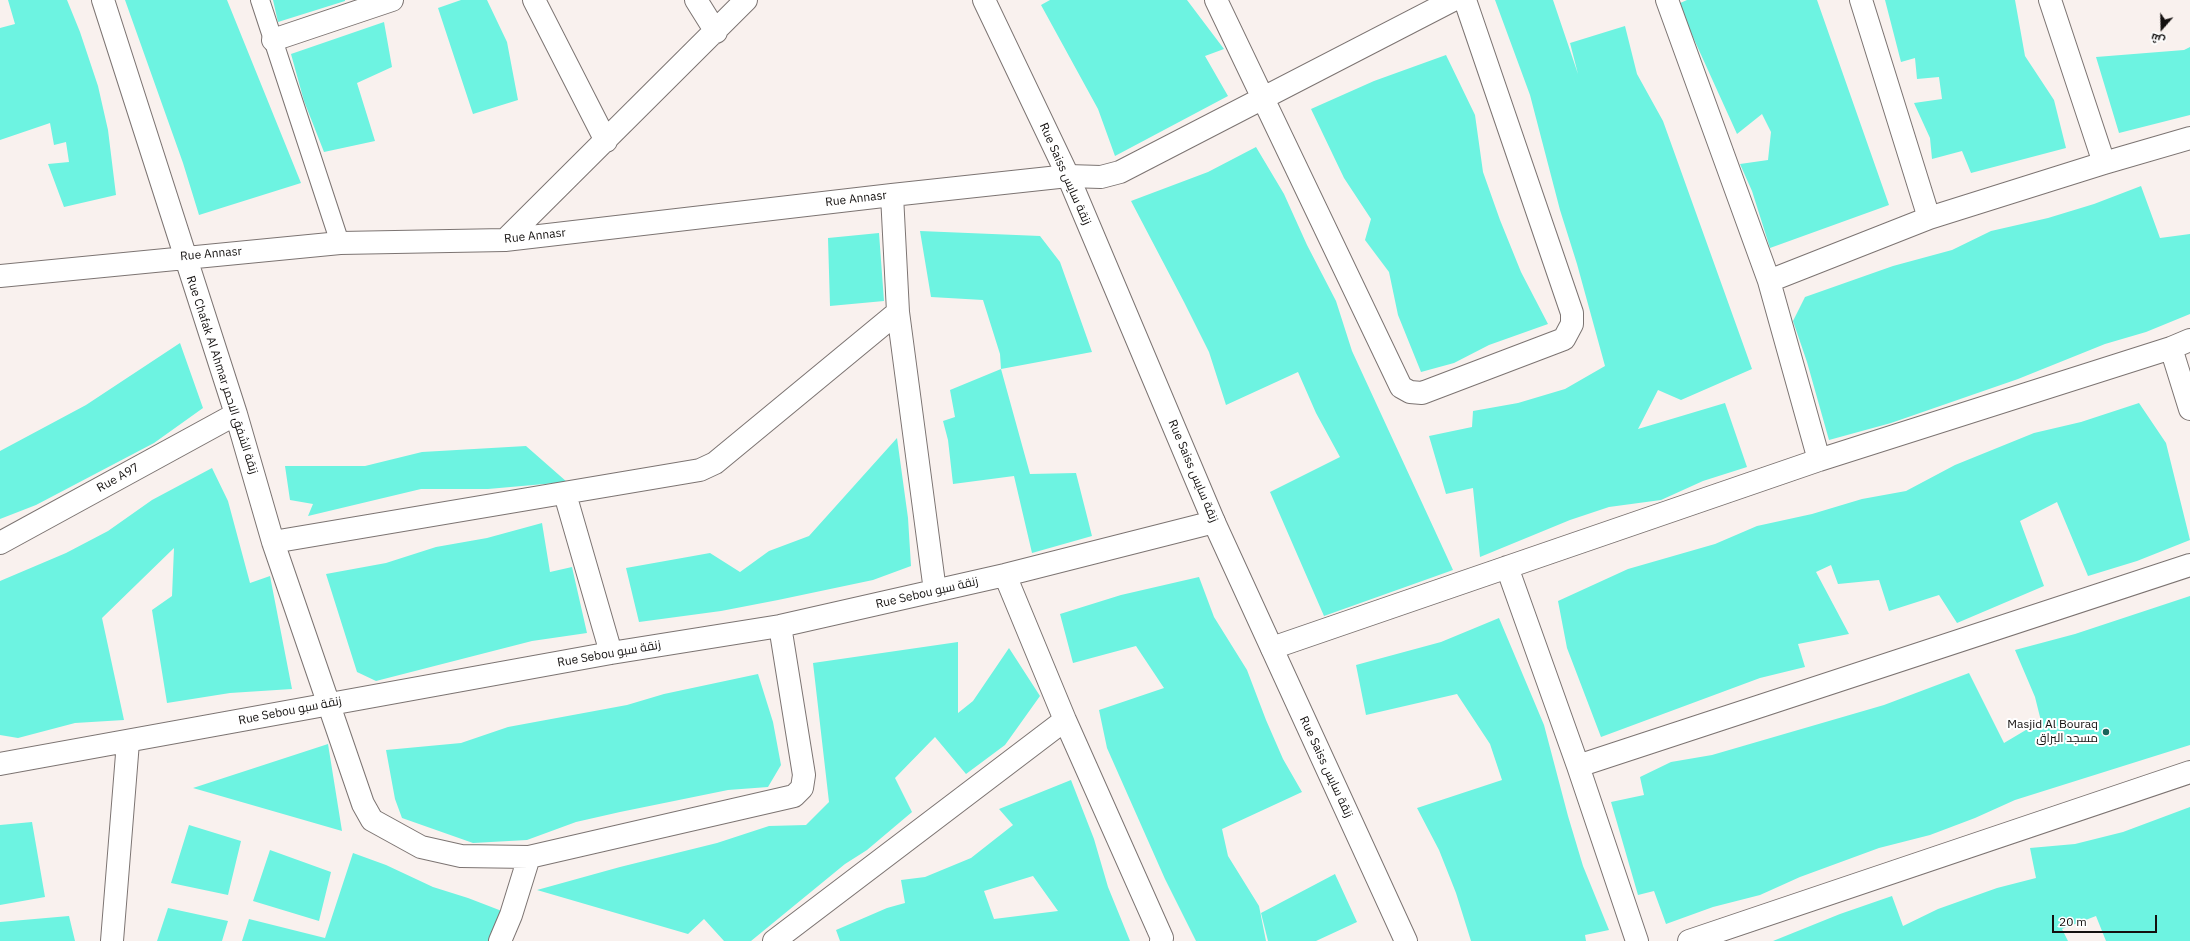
<!DOCTYPE html>
<html>
<head>
<meta charset="utf-8">
<style>
  body { margin:0 }
  #map { position:relative; width:2190px; height:941px; overflow:hidden; background:#f9f1ee; font-family:"IBM Plex Sans",Cairo,sans-serif }
  canvas { display:block }
  .north { position:absolute; left:2142px; top:8px; width:40px; height:40px; -webkit-text-stroke:3px #fff; paint-order:stroke; rotate:200deg; font-size:11px; font-weight:700; line-height:16px; text-align:center; color:#13100f }
  .north::after { content:''; display:block; margin:auto; width:14px; height:18px; background:#13100f; clip-path:polygon(50% 0,100% 100%,50% 72%,0 100%) }
  .scale { position:absolute; left:2052px; top:915px; width:105px; height:18px; box-sizing:border-box; border:2px solid #13100f; border-top:0; padding-left:5px; font-size:12px; line-height:14px; white-space:nowrap; color:#13100f; -webkit-text-stroke:3px #fff; paint-order:stroke }
</style>
</head>
<body>
<div id="map">
<canvas width="2190" height="941"></canvas>
<div class="north">ش</div>
<div class="scale">20 m</div>
</div>
<script>
const ctx = document.querySelector('canvas').getContext('2d');
ctx.lineJoin = 'round';
function fillPath(path, color) { ctx.fillStyle = color; ctx.fill(path, 'evenodd'); }
const toPath = rows => new Path2D(rows.map(r => 'M' + r).join(''));
function strokePath(path, color, width, dash) { ctx.strokeStyle = color; ctx.lineWidth = width; ctx.lineCap = dash ? 'butt' : 'round'; ctx.setLineDash(dash || []); ctx.stroke(path); }
function label(font, color, halo, rows, align = 'center') {
  ctx.font = font + ' "IBM Plex Sans",Cairo,sans-serif'; ctx.lineWidth = 4; ctx.setLineDash([]); ctx.textBaseline = 'middle'; ctx.strokeStyle = halo; ctx.fillStyle = color; for (const [text, x, y, turn = 0] of rows) {
    ctx.save(); ctx.translate(x, y); ctx.rotate((+turn || 0) * Math.PI / 180); ctx.textAlign = isNaN(turn) ? turn : align; if (halo) ctx.strokeText(text, 0, 0); ctx.fillText(text, 0, 0); ctx.restore();
  }
}
fillPath(toPath([
  [8,0,67,0,80,32,98,86,108,130,116,195,64,207,48,164,69,162,66,142,54,145,50,123,0,140,0,28,15,24],
  [125,0,227,0,301,183,199,215,183,163],
  [273,0,345,0,345,1,278,22],
  [461,0,487,0,507,42,518,100,473,114,438,8],
  [1050,0,1187,0,1224,49,1205,56,1228,96,1115,156,1098,109,1041,5],
  [1495,0,1553,0,1578,74,1570,43,1625,26,1637,74,1663,121,1752,369,1681,400,1658,390,1638,429,1725,403,1747,467,1703,481,1661,500,1609,507,1570,520,1480,557,1473,488,1446,494,1429,436,1472,427,1473,411,1518,403,1565,389,1605,366,1577,264,1560,210,1530,95],
  [1687,0,1817,0,1889,205,1770,248,1752,191,1740,164,1768,160,1771,132,1762,114,1737,134,1678,4],
  [1885,0,2015,0,2025,56,2054,100,2066,148,1971,173,1962,151,1932,159,1930,138,1914,103,1942,99,1939,77,1917,79,1915,58,1901,62],
  [384,22,392,67,357,83,375,141,324,152,304,101,291,54],
  [2190,47,2190,115,2119,133,2096,57,2184,50],
  [1446,55,1475,115,1483,172,1500,220,1521,272,1548,324,1489,345,1454,363,1421,372,1398,315,1389,272,1365,240,1371,219,1344,178,1311,109,1374,81],
  [1256,147,1284,194,1307,245,1336,301,1352,351,1453,570,1324,616,1270,492,1340,457,1316,413,1298,372,1226,405,1209,352,1184,302,1131,201,1208,172],
  [2141,186,2160,238,2190,234,2190,314,2146,332,2105,344,2018,379,1891,423,1829,440,1807,362,1793,321,1805,297,1893,266,1952,250,1991,231,2048,218,2094,204],
  [920,231,1040,236,1060,262,1092,352,1001,369,1030,474,1076,473,1092,536,1032,553,1014,476,953,484,948,440,943,421,955,417,950,390,1001,369,1000,354,983,300,931,297],
  [879,233,884,301,830,306,828,238],
  [180,343,203,408,154,443,36,505,0,519,0,451,86,405],
  [2139,403,2166,443,2190,540,2137,561,2088,576,2057,502,2020,521,2044,586,1957,623,1939,595,1889,611,1879,580,1838,584,1831,565,1816,572,1849,634,1798,644,1805,667,1760,678,1601,737,1567,648,1558,601,1628,569,1715,544,1757,526,1812,514,1862,499,1906,491,1955,465,2034,433,2081,422],
  [897,438,908,518,911,566,873,580,778,600,721,611,639,622,626,568,710,553,740,572,769,551,809,536],
  [526,446,567,482,488,489,421,489,308,516,313,504,290,500,285,466,365,466,422,452],
  [212,468,228,501,250,583,270,576,292,689,230,693,167,703,152,610,172,596,174,548,102,618,124,720,75,723,18,738,0,735,0,581,66,553,108,531,152,500],
  [542,523,550,572,572,567,587,633,532,641,376,681,357,672,326,574,386,563,436,547,487,538],
  [1199,577,1214,617,1247,670,1266,720,1283,759,1302,792,1222,829,1228,856,1259,906,1266,941,1196,941,1165,879,1107,748,1099,710,1164,688,1136,646,1073,663,1060,614,1121,595],
  [2190,596,2190,745,2015,800,1975,818,1930,835,1879,848,1800,877,1760,895,1713,907,1666,924,1654,891,1638,895,1611,802,1644,795,1640,777,1671,762,1712,755,1884,705,1969,673,2004,743,2041,721,2035,697,2015,650,2075,634],
  [1499,618,1544,725,1568,816,1583,866,1609,930,1585,935,1586,941,1471,941,1456,893,1439,850,1417,808,1502,780,1490,744,1457,694,1366,715,1356,665,1441,642],
  [958,642,958,713,973,701,1009,648,1040,696,1005,745,966,774,935,737,895,778,912,812,867,850,845,864,751,941,724,941,704,919,688,934,537,890,620,867,717,843,769,826,806,825,829,802,813,663],
  [758,674,773,722,781,765,768,787,728,790,620,812,576,822,527,840,473,843,402,818,395,799,386,750,461,743,508,727,627,705,664,694],
  [328,744,342,831,193,788],
  [1071,780,1094,839,1108,887,1130,941,840,941,836,930,887,908,905,903,901,880,925,877,971,858,1013,825,999,809],
  [1033,876,1058,911,994,919,984,891],
  [2190,807,2190,941,2106,941,2096,916,2062,929,2068,941,1773,941,1840,914,1892,896,1903,926,1938,909,1997,888,2036,878,2030,848,2075,844,2123,832],
  [32,822,45,897,0,905,0,825],
  [189,825,241,841,228,895,171,883],
  [270,850,331,872,319,921,253,901],
  [353,853,386,865,433,887,468,898,507,913,493,941,242,941,249,919,325,938],
  [1335,874,1357,922,1316,941,1268,941,1261,913],
  [168,908,228,921,222,941,157,941],
  [69,916,75,941,0,941,0,922]
]), '#6df3e1');
const lane = toPath([
  [260,0,340,243]
]);
const street = toPath([
  [103,0,236,414,273,542,363,804,372,820,421,847,461,856,529,857,794,796,802,788,804,775,780,626],
  [534,0,606,141],
  [696,0,716,32],
  [1216,0,1401,387,1410,392,1422,393,1564,339,1572,324,1572,313,1465,0],
  [1667,0,1769,281,1819,460],
  [1861,0,1929,218],
  [2050,0,2104,163],
  [273,40,392,0],
  [892,195,898,312,935,591],
  [505,240,746,0],
  [0,276,340,243,505,240,892,195,1068,176,1101,177,1120,172,1453,0],
  [1769,281,1929,218,2104,163,2190,138],
  [2171,348,2190,409],
  [565,494,611,653],
  [273,542,700,470,715,463,898,312],
  [0,543,236,414],
  [1507,567,1578,766,1637,941],
  [1005,575,1065,720,1162,938,1161,941],
  [1272,648,1819,460,2171,348,2190,340],
  [0,764,611,653,780,626,1005,575,1214,522],
  [1578,766,2190,565],
  [112,941,128,742],
  [500,941,511,915,529,857],
  [774,941,1065,720],
  [1689,941,2190,772]
]);
const secondary = toPath([
  [984,0,1068,176,1214,522,1406,941]
]);
strokePath(lane, '#7c7472', 20);
strokePath(street, '#7c7472', 24);
strokePath(secondary, '#7c7472', 24);
strokePath(lane, '#fff', 18);
strokePath(street, '#fff', 22);
strokePath(secondary, '#fff', 22);
for (const [x, y, r, color] of [
  [2106,732,4,"#1a645b"]
]) { const dot = new Path2D(); dot.arc(x, y, r, 0, 2 * Math.PI); ctx.fillStyle = color; ctx.fill(dot); strokePath(dot, '#fff', 1.5); }
label('12px', '#13100f', '#fff', [
  ["Rue Saiss زنقة سايس",1065,174,66],
  ["Rue Annasr",856,199,-7],
  ["Rue Annasr",535,236,-6],
  ["Rue Annasr",211,254,-5],
  ["Rue Chafak Al Ahmar زنقة الشفق الاحمر",222,375,72],
  ["Rue Saiss زنقة سايس",1193,471,67],
  ["Rue A97",118,478,-29],
  ["Rue Sebou زنقة سبو",927,593,-13],
  ["Rue Sebou زنقة سبو",609,654,-10],
  ["Rue Sebou زنقة سبو",290,711,-11],
  ["Rue Saiss زنقة سايس",1326,767,65]
]);
label('12px', '#13100f', '#fff', [
  ["Masjid Al Bouraq",2098,725],
  ["مسجد البراق",2098,739]
], 'right');
</script>
</body>
</html>
